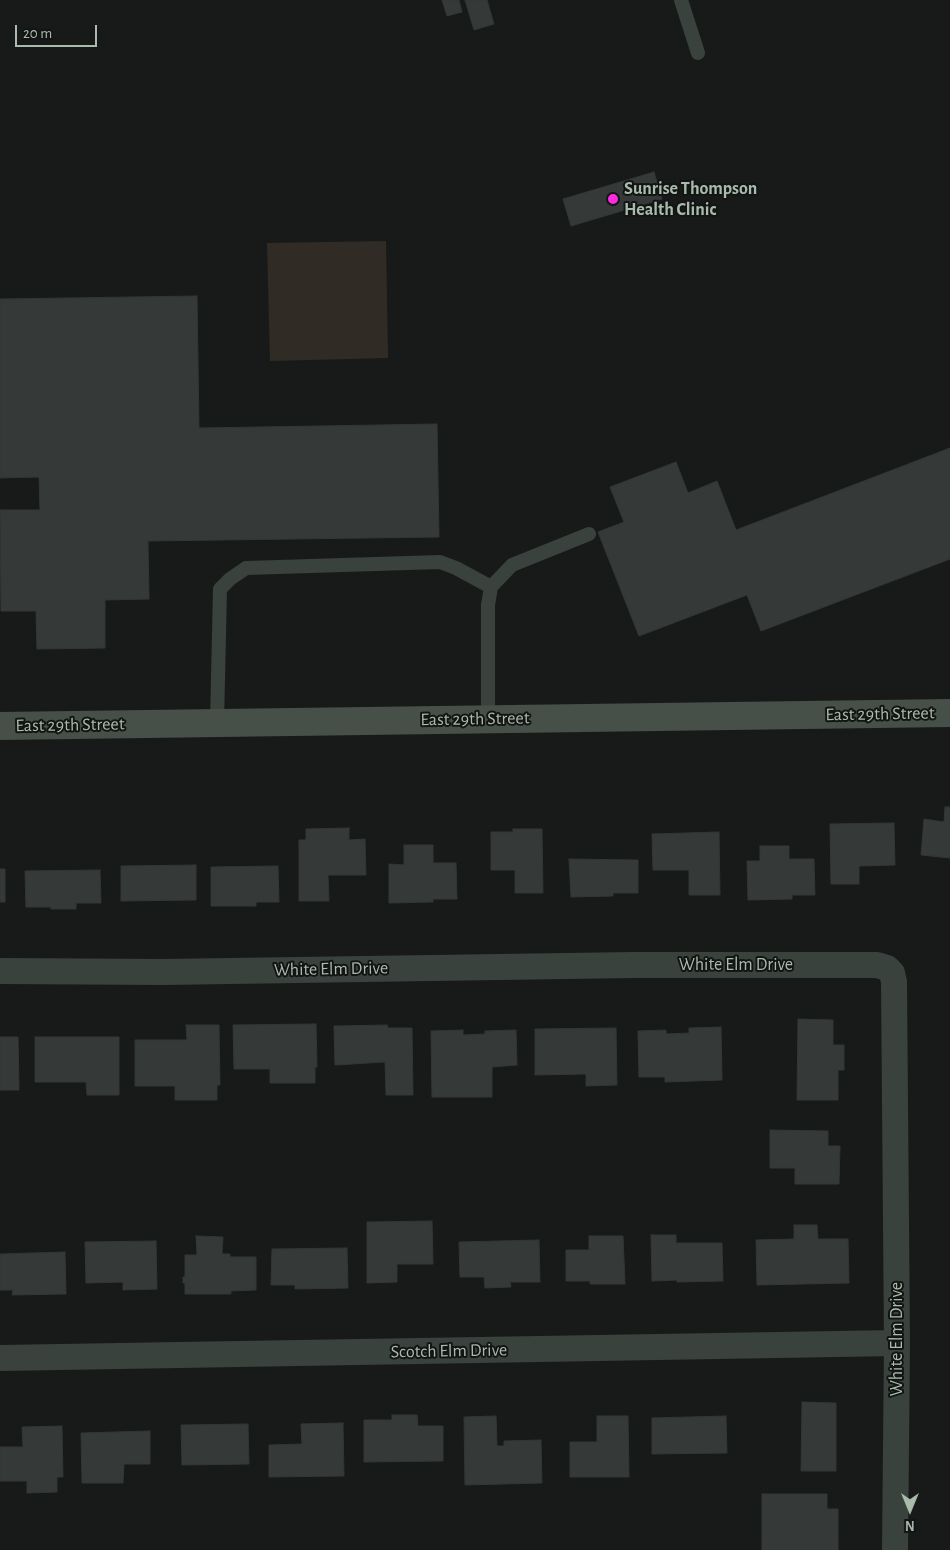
<!DOCTYPE html>
<html>
<head>
<meta charset="utf-8">
<style>
  body { margin:0 }
  #map { position:relative; width:950px; height:1550px; overflow:hidden; background:#181a19; font-family:"Alegreya Sans",sans-serif }
  canvas { display:block }
  .north { position:absolute; left:885px; top:1485px; width:50px; height:50px; -webkit-text-stroke:4px #131514; paint-order:stroke; rotate:180deg; font-size:14px; font-weight:700; line-height:20px; text-align:center; color:#a9bbac }
  .north::after { content:''; display:block; margin:auto; width:18px; height:22px; background:#a9bbac; clip-path:polygon(50% 0,100% 100%,50% 72%,0 100%) }
  .scale { position:absolute; left:15px; top:25px; width:82px; height:22px; box-sizing:border-box; border:2px solid #a9bbac; border-top:0; padding-left:6px; font-size:15px; line-height:18px; white-space:nowrap; color:#a9bbac; -webkit-text-stroke:4px #131514; paint-order:stroke }
</style>
</head>
<body>
<div id="map">
<canvas width="950" height="1550"></canvas>
<div class="north">N</div>
<div class="scale">20 m</div>
</div>
<script>
const ctx = document.querySelector('canvas').getContext('2d');
ctx.lineJoin = 'round';
function fillPath(path, color) { ctx.fillStyle = color; ctx.fill(path, 'evenodd'); }
const toPath = rows => new Path2D(rows.map(r => 'M' + r).join(''));
function strokePath(path, color, width, dash) { ctx.strokeStyle = color; ctx.lineWidth = width; ctx.lineCap = dash ? 'butt' : 'round'; ctx.setLineDash(dash || []); ctx.stroke(path); }
function label(font, color, halo, rows, align = 'center') {
  ctx.font = font + ' "Alegreya Sans",sans-serif'; ctx.lineWidth = 4; ctx.setLineDash([]); ctx.textBaseline = 'middle'; ctx.strokeStyle = halo; ctx.fillStyle = color; for (const [text, x, y, turn = 0] of rows) {
    ctx.save(); ctx.translate(x, y); ctx.rotate((+turn || 0) * Math.PI / 180); ctx.textAlign = isNaN(turn) ? turn : align; if (halo) ctx.strokeText(text, 0, 0); ctx.fillText(text, 0, 0); ctx.restore();
  }
}
fillPath(toPath([
  [386,241,388,358,270,361,267,243]
]), '#302c25');
const building = toPath([
  [442,0,459,0,462,12,447,16,442,0],
  [465,0,487,0,494,24,474,30,465,0],
  [654,172,662,199,571,226,563,199,654,172],
  [197,296,199,428,437,424,439,537,148,541,149,599,105,600,105,648,37,649,36,611,1,611,0,510,40,510,39,477,0,478,0,299,197,296],
  [950,448,950,559,761,631,747,595,639,636,598,532,624,522,610,487,676,462,688,493,717,481,736,530,950,448],
  [945,807,950,807,950,858,921,855,924,819,944,822,945,807],
  [894,823,895,865,859,866,859,884,831,884,830,824,894,823],
  [349,828,349,840,365,839,366,875,328,875,329,901,299,901,299,840,306,840,306,829,349,828],
  [513,829,542,829,543,893,515,893,515,870,491,870,491,832,513,832,513,829],
  [719,832,720,895,689,895,689,870,653,870,652,834,719,832],
  [404,845,433,845,433,863,456,863,457,899,433,899,433,902,389,903,389,864,404,865,404,845],
  [760,846,789,846,789,859,814,859,815,895,792,895,792,899,748,900,747,861,760,861,760,846],
  [569,859,638,860,638,893,613,893,613,896,571,897,569,859],
  [196,865,196,900,121,901,121,866,196,865],
  [278,866,279,902,256,902,256,906,211,906,211,867,278,866],
  [0,869,5,869,5,902,0,902,0,869],
  [100,870,101,903,76,903,76,909,51,909,51,907,26,907,25,871,100,870],
  [798,1019,833,1020,833,1045,844,1045,844,1070,838,1070,838,1100,797,1100,798,1019],
  [316,1024,317,1067,315,1067,315,1083,270,1083,270,1069,234,1069,233,1025,316,1024],
  [186,1025,219,1025,220,1085,217,1085,217,1100,175,1100,175,1086,135,1086,135,1040,187,1040,186,1025],
  [387,1025,388,1028,412,1028,413,1095,386,1095,385,1062,335,1065,334,1026,387,1025],
  [721,1027,722,1080,665,1082,665,1077,639,1077,638,1031,666,1030,666,1034,689,1033,689,1028,721,1027],
  [616,1028,617,1085,586,1086,586,1074,535,1075,535,1029,616,1028],
  [463,1030,463,1035,485,1034,485,1031,516,1030,517,1065,492,1067,492,1097,432,1097,431,1031,463,1030],
  [0,1037,18,1037,19,1090,0,1090,0,1037],
  [35,1037,119,1037,119,1095,87,1095,86,1082,35,1082,35,1037],
  [770,1130,828,1131,828,1146,840,1146,839,1184,795,1184,795,1168,770,1168,770,1130],
  [432,1221,433,1264,397,1264,397,1282,367,1283,367,1222,432,1221],
  [794,1225,817,1225,818,1239,848,1239,849,1283,757,1285,756,1240,794,1239,794,1225],
  [651,1235,676,1235,676,1243,722,1243,723,1281,677,1282,677,1280,652,1281,651,1235],
  [196,1236,223,1237,222,1254,230,1254,230,1257,256,1257,256,1290,231,1291,231,1294,185,1294,185,1283,183,1283,183,1277,185,1277,185,1255,197,1255,196,1236],
  [589,1236,623,1236,625,1284,590,1284,590,1281,566,1281,566,1250,589,1250,589,1236],
  [539,1240,540,1282,510,1282,511,1287,485,1288,484,1277,460,1277,459,1242,539,1240],
  [156,1241,157,1289,123,1290,123,1282,86,1283,85,1242,156,1241],
  [347,1248,348,1288,295,1289,295,1285,271,1285,272,1249,347,1248],
  [65,1252,66,1294,12,1295,13,1290,0,1290,0,1254,65,1252],
  [802,1402,836,1403,836,1471,801,1471,802,1402],
  [392,1415,417,1415,418,1426,443,1426,443,1461,364,1462,364,1420,392,1420,392,1415],
  [496,1416,497,1446,504,1446,504,1441,541,1440,542,1483,465,1485,464,1417,496,1416],
  [597,1416,628,1416,629,1477,570,1477,570,1442,597,1442,597,1416],
  [726,1416,727,1453,652,1454,652,1418,726,1416],
  [343,1423,344,1476,269,1477,269,1445,302,1444,301,1424,343,1423],
  [248,1424,249,1464,182,1465,181,1425,248,1424],
  [62,1426,63,1477,57,1477,57,1492,27,1493,27,1481,0,1481,0,1447,23,1447,22,1427,62,1426],
  [150,1431,150,1464,124,1464,123,1483,82,1483,81,1433,150,1431],
  [762,1494,827,1494,827,1509,838,1509,838,1550,762,1550,762,1494]
]);
fillPath(building, '#353937');
strokePath(building, '#323734', 1);
strokePath(toPath([
  [681,0,698,53],
  [488,719,488,605,491,587,512,565,589,534],
  [217,723,220,589,230,579,246,568,440,562,456,568,491,587]
]), '#3a423d', 14);
strokePath(toPath([
  [0,971,164,972,633,965,877,965,887,968,892,973,894,982,897,1343,895,1550],
  [0,1358,897,1343]
]), '#3a423d', 26);
strokePath(toPath([
  [0,726,950,713]
]), '#465048', 28);
for (const [x, y, r, color] of [
  [613,199,6,"#ff2be1"]
]) { const dot = new Path2D(); dot.arc(x, y, r, 0, 2 * Math.PI); ctx.fillStyle = color; ctx.fill(dot); strokePath(dot, '#131514', 2); }
label('bold 18px', '#a9bbac', '#131514', [
  ["Sunrise Thompson",624,189],
  ["Health Clinic",624,210]
], 'left');
label('18px', '#a9bbac', '#131514', [
  ["East 29th Street",880,714,-1],
  ["East 29th Street",475,719,-1],
  ["East 29th Street",70,725,-1],
  ["White Elm Drive",736,965],
  ["White Elm Drive",331,969,-1],
  ["White Elm Drive",897,1339,-90],
  ["Scotch Elm Drive",449,1351,-1]
]);
</script>
</body>
</html>
